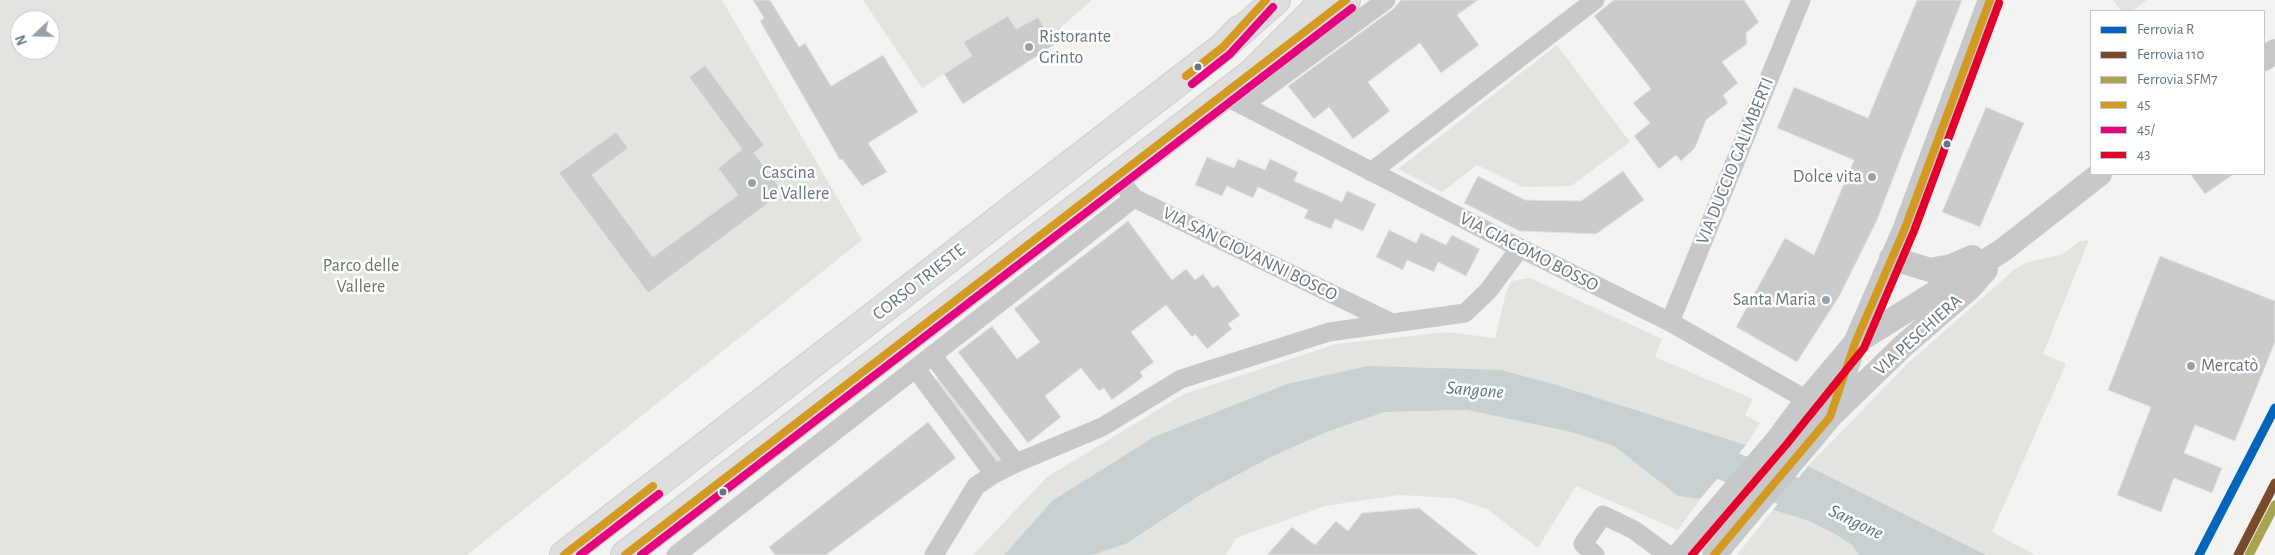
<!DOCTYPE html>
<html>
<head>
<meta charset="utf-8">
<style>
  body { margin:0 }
  #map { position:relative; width:2275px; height:555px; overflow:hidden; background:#f3f3f1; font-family:"Alegreya Sans",sans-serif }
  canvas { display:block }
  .legend { position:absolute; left:2090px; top:10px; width:175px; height:165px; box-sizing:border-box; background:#fff; border:1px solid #c1c8cd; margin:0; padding:6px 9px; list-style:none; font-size:15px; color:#647681 }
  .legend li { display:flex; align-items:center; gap:10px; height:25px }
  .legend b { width:25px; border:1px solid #c1c8cd }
  .north { position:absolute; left:10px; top:10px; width:50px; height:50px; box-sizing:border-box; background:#fff; border:1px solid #c1c8cd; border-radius:50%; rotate:249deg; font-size:14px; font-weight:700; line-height:20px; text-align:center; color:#647681 }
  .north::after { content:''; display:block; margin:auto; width:18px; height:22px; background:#96a2a8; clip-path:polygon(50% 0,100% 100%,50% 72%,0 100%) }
</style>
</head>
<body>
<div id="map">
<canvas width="2275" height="555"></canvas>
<ul class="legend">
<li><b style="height:6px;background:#0065bd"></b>Ferrovia R</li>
<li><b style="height:6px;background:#7a4b2a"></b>Ferrovia 110</li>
<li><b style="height:6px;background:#a8a44f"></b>Ferrovia SFM7</li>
<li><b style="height:6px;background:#d29a20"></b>45</li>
<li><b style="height:6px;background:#e5007d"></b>45/</li>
<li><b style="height:6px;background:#e4002b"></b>43</li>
</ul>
<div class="north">N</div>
</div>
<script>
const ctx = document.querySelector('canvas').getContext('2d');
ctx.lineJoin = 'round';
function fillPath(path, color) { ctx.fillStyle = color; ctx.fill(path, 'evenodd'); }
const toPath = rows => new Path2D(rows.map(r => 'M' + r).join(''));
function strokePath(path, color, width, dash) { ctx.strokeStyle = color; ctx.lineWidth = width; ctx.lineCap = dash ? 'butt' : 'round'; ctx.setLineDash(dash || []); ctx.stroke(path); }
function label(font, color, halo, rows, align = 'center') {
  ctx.font = font + ' "Alegreya Sans",sans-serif'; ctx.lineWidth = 5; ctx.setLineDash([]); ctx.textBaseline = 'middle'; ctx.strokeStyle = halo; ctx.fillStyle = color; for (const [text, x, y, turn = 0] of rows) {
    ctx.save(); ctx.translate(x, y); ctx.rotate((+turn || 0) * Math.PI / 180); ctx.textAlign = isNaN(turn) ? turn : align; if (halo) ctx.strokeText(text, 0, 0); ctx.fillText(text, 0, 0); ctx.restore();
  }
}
fillPath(toPath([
  [0,0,722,0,862,240,467,555,0,555],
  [20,20,50,20,50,50,20,50],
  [863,0,1092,0,1050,37,1038,17,1016,29,1008,16,964,41,972,56,922,88],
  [2113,0,2147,0,2132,11,2121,11],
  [1557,45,1630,142,1571,186,1523,187,1477,165,1442,192,1398,169],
  [2089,240,2043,354,2066,364,1992,532,2035,555,1986,555,1808,466,1906,365,2015,269,2028,262,2063,254,2080,241],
  [1530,278,1662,339,1655,357,1753,399,1745,415,1760,423,1746,445,1557,385,1502,370,1052,501,1004,555,973,555,1047,477,1184,394,1336,344,1447,332,1495,338,1506,292,1512,281],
  [938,377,1004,459,996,464,935,381],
  [1467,410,1571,432,1614,446,1678,496,1700,499,1678,530,1576,486,1538,548,1487,509,1453,498,1399,495,1325,506,1236,538,1226,555,1091,555,1126,544,1200,495,1269,458,1329,431,1385,412],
  [1773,510,1809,521,1835,534,1852,545,1859,555,1737,555]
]), '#e2e5df');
fillPath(toPath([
  [1368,366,1502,370,1557,385,1746,445,1700,499,1678,496,1614,446,1571,432,1467,410,1385,412,1329,431,1269,458,1200,495,1126,544,1091,555,1004,555,1052,501,1154,437,1287,384],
  [1808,466,1986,555,1859,555,1852,545,1835,534,1809,521,1773,510]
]), '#c7d1d2');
strokePath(toPath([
  [1687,449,1829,508]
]), '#c7d1d2', 32);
const building = toPath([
  [753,0,770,0,799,47,805,43,831,86,883,55,918,112,868,143,887,172,862,186,842,159,840,160,760,21,764,18,753,0],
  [1401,0,1478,0,1457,15,1479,45,1441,73,1420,43,1368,82,1390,111,1353,139,1329,107,1314,119,1288,86,1393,9,1401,0],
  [1614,0,1744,0,1759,22,1746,33,1747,44,1722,62,1738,83,1723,95,1728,103,1706,120,1695,148,1681,161,1676,155,1659,169,1634,136,1650,123,1633,103,1651,89,1594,16,1614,0],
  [1917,0,1962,0,1877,220,1840,295,1797,362,1736,327,1785,238,1814,255,1854,160,1777,128,1794,87,1868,118,1917,0],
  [1008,16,1016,29,1038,17,1054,45,963,104,944,74,972,56,963,42,1008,16],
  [705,65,764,145,754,153,783,192,648,293,559,173,616,132,628,148,592,175,653,257,738,195,718,168,742,149,689,77,705,65],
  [1986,107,2024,123,1980,227,1942,212,1986,107],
  [1207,157,1234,168,1238,159,1265,170,1270,159,1298,172,1294,181,1342,202,1347,191,1376,204,1363,231,1335,219,1331,229,1304,218,1308,210,1258,187,1253,198,1227,186,1222,196,1195,185,1207,157],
  [1623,171,1644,200,1596,234,1519,231,1464,203,1478,176,1525,200,1581,201,1623,171],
  [2190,174,2234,174,2205,194,2190,174],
  [1128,221,1172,280,1186,269,1195,280,1203,274,1213,288,1218,285,1240,315,1228,324,1232,329,1207,349,1195,334,1192,337,1166,305,1131,332,1154,362,1140,372,1143,377,1112,400,1104,388,1099,391,1081,368,1045,396,1061,417,1028,443,958,352,992,326,1017,359,1040,342,1014,309,1128,221],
  [1389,230,1416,243,1421,233,1446,245,1452,235,1480,249,1466,276,1438,262,1434,272,1407,260,1403,270,1376,257,1389,230],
  [2160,256,2275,301,2275,342,2235,441,2195,425,2184,453,2222,468,2212,493,2174,478,2161,512,2117,495,2151,407,2108,390,2160,256],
  [928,422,956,458,826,555,775,555,769,547,928,422],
  [1419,508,1478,555,1267,555,1292,527,1315,545,1336,521,1348,531,1362,513,1419,508]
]);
fillPath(building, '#cacccc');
strokePath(building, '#e2e2e1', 1);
const primary = toPath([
  [1306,31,1346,0],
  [564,555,1223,47,1239,30],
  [625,555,1268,61]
]);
const motorway = toPath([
  [1223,47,1276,0],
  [1250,75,1325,0]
]);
strokePath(primary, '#d0d0d0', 30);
strokePath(motorway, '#cfd0d0', 30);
strokePath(toPath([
  [1223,95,1520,248,1670,322,1807,400,1830,417],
  [1243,105,1386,0],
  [1371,172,1595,0],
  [1127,189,1134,198,1390,322],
  [1670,322,1801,0],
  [932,355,1016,463],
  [916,369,994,474],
  [676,555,1134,198],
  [934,555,976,486,994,474,1016,463,1102,427,1181,379,1329,332,1465,313,1488,291,1520,248],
  [1595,555,1583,544,1603,515,1634,530,1668,555]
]), '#c7c8c9', 19);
strokePath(toPath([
  [2264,59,2275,51],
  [1891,258,1930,270,1951,266,1972,257],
  [1834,413,1902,347,1969,289,1986,270],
  [1679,555,1778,439,1807,400,1855,343,2003,250,2100,174],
  [1714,555,1830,417,1855,343,1905,228,1990,0]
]), '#c7c8c9', 24);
strokePath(primary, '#dddedd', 28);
strokePath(motorway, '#dddedd', 28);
strokePath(toPath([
  [1186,76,1223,47,1266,0],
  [564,555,653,486],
  [625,555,1346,0],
  [1714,555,1830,417,1855,343,1905,228,1990,0]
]), '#d29a20', 8);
strokePath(toPath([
  [1192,84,1230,54,1273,7],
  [580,555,659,494],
  [641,555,1352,8]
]), '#e5007d', 8);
strokePath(toPath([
  [1692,555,1786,445,1864,348,1914,231,1999,3]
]), '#e4002b', 8);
strokePath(toPath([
  [2199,555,2275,408]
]), '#0065bd', 9);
strokePath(toPath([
  [2238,555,2275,483]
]), '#7a4b2a', 9);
strokePath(toPath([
  [2249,555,2275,505]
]), '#a8a44f', 9);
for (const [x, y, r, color] of [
  [1029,47,5,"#96a2a8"],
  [1198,67,4.5,"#647681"],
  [1947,144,4.5,"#647681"],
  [1872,177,5,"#96a2a8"],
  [752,183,5,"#96a2a8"],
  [1826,300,5,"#96a2a8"],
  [2191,366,5,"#96a2a8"],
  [723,492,4.5,"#647681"]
]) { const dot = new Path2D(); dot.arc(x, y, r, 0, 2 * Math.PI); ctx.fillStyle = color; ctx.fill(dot); strokePath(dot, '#fff', 2); }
label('18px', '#647681', '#fff', [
  ["Ristorante",1039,37],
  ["Grinto",1039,58],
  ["Cascina",762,173],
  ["Le Vallere",762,194],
  ["Dolce vita",1862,177,"right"],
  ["Santa Maria",1816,300,"right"],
  ["Mercatò",2201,366]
], 'left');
label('18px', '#647681', '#fff', [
  ["VIA DUCCIO GALIMBERTI",1735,161,-68],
  ["VIA GIACOMO BOSSO",1529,252,27],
  ["VIA SAN GIOVANNI BOSCO",1250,254,26],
  ["CORSO TRIESTE",919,282,-38],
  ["VIA PESCHIERA",1918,335,-42]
]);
label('18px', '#687862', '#fff', [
  ["Parco delle",361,266],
  ["Vallere",361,287]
]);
label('italic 19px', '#5f787f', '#fff', [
  ["Sangone",1475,390,5],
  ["Sangone",1856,522,26]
]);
</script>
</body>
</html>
